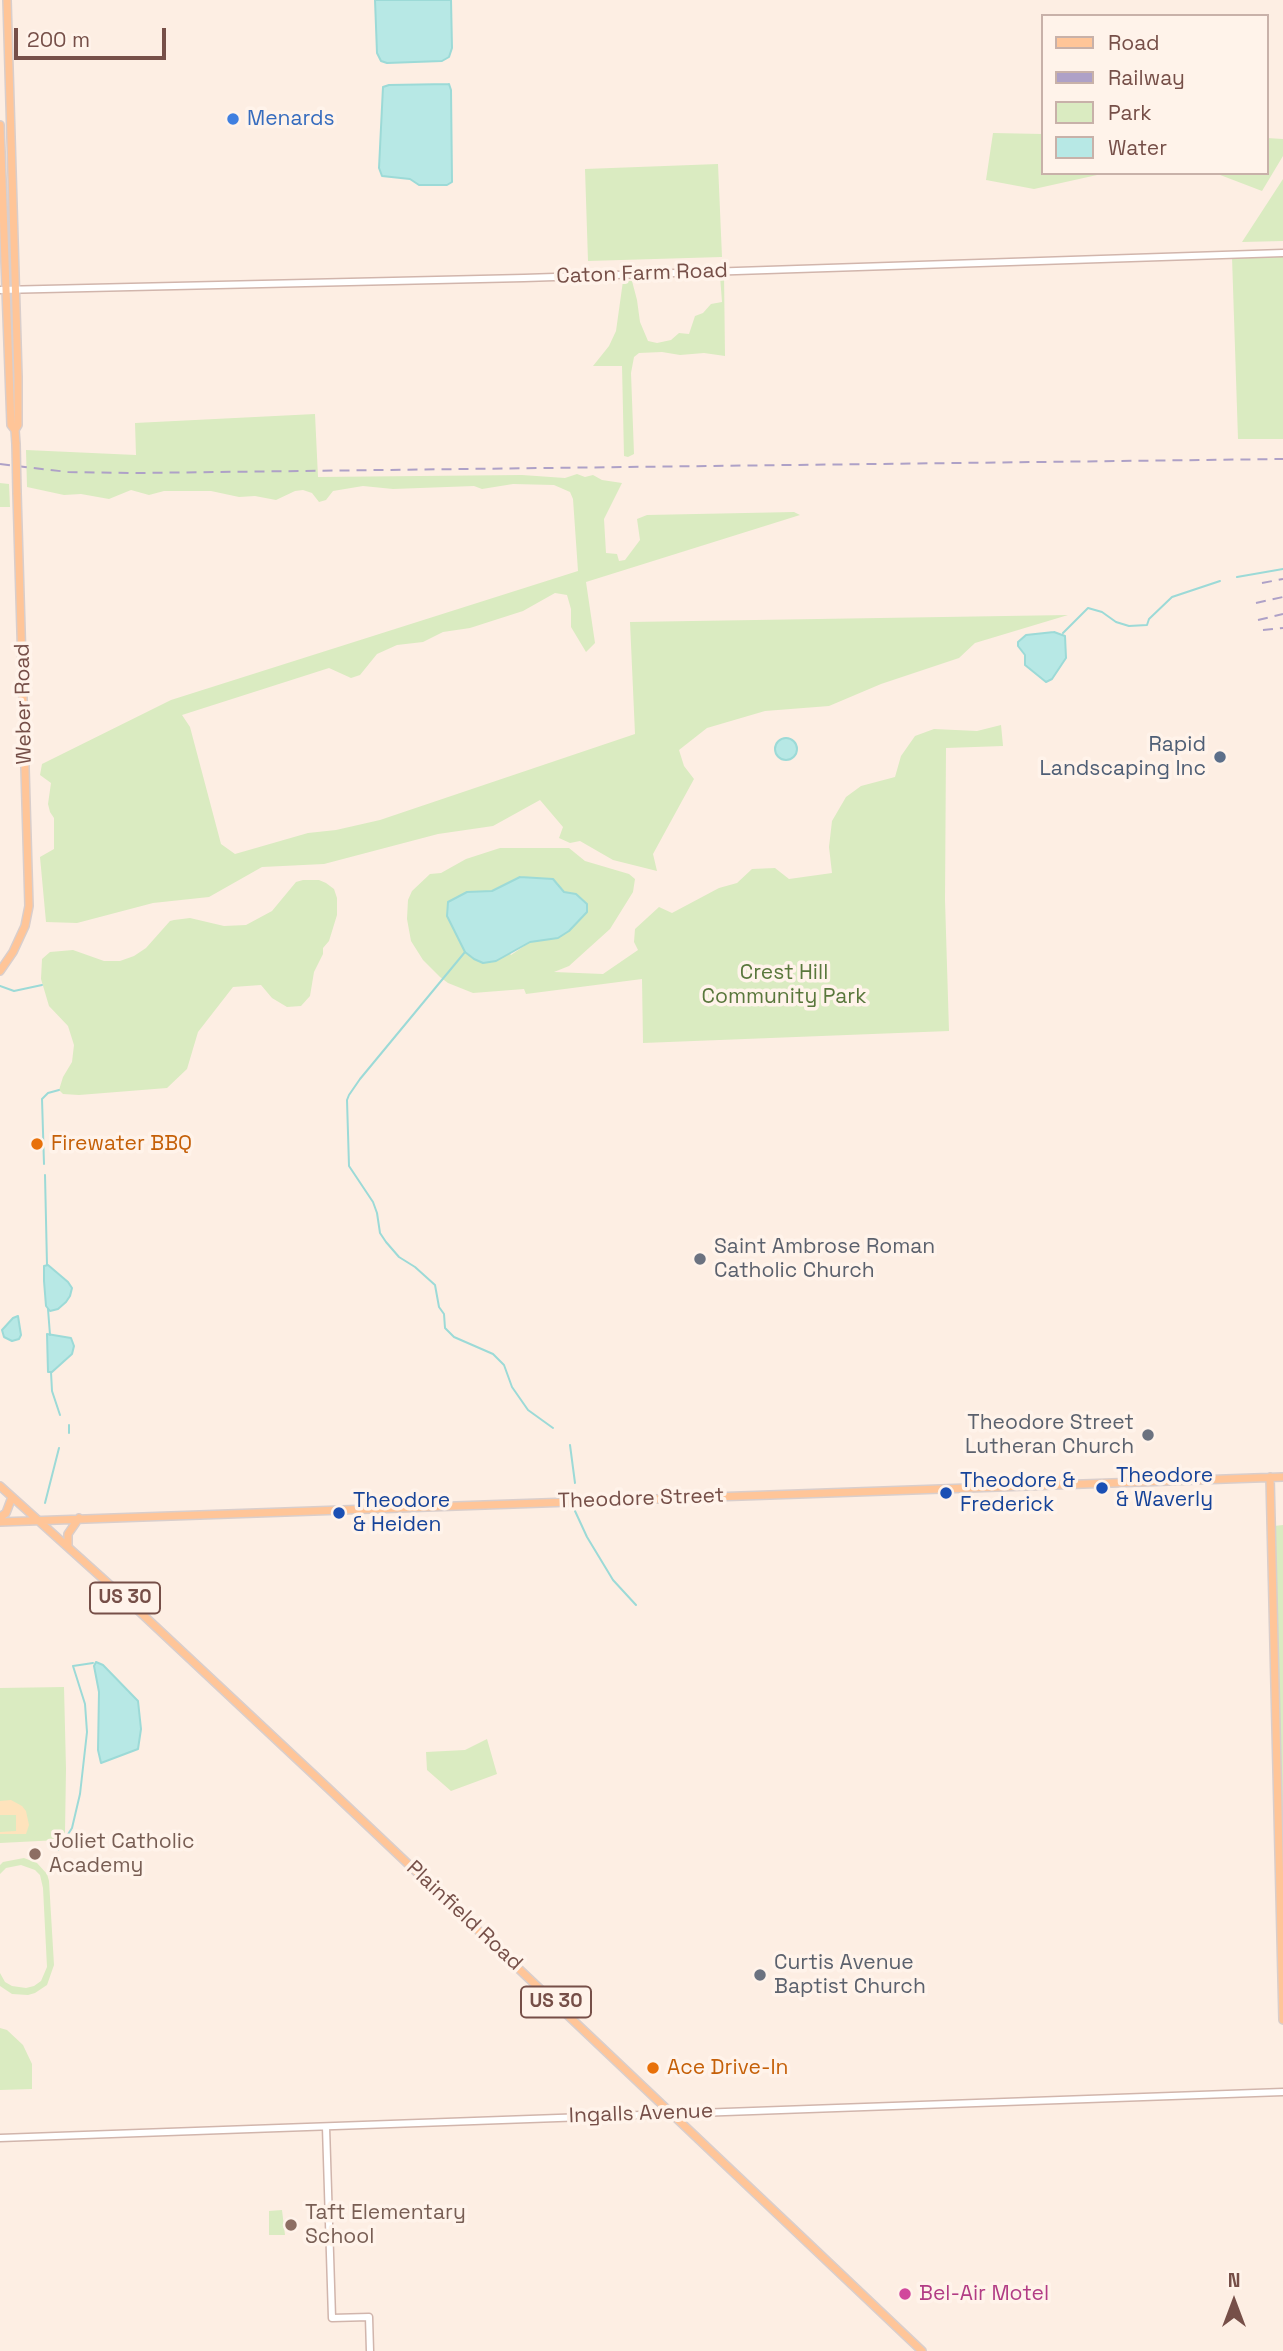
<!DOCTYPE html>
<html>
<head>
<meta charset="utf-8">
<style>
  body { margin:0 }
  #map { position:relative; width:1283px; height:2351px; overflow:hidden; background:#fdeee3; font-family:"Space Grotesk",sans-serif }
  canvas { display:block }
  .legend { position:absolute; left:1041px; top:14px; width:228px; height:161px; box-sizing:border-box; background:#fff3ea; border:2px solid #c8b1a9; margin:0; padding:9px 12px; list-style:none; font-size:21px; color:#764f48 }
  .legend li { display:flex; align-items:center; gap:14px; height:35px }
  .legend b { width:35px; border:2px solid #c8b1a9 }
  .north { position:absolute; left:1199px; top:2267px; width:70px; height:70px; -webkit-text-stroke:5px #fff3ea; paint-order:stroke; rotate:0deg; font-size:19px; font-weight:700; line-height:28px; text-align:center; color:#764f48 }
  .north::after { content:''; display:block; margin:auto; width:24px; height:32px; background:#764f48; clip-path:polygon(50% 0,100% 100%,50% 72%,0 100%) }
  .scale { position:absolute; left:14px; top:28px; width:152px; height:32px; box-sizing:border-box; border:4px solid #764f48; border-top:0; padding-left:9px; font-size:21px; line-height:24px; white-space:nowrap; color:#764f48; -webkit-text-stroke:5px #fff3ea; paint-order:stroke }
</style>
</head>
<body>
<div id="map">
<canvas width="1283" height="2351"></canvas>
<ul class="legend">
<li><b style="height:9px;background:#ffc598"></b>Road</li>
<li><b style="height:9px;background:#aea1c7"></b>Railway</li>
<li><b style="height:19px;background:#daebc1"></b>Park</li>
<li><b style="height:19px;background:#b7e8e5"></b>Water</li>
</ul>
<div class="north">N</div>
<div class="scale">200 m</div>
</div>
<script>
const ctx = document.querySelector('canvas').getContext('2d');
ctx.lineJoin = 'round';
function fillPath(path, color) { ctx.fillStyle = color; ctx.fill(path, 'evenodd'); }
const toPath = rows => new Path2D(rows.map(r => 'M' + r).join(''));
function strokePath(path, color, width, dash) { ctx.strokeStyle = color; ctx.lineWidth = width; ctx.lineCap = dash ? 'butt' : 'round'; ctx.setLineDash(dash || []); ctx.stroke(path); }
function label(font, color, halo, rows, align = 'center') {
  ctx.font = font + ' "Space Grotesk",sans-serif'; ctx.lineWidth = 7; ctx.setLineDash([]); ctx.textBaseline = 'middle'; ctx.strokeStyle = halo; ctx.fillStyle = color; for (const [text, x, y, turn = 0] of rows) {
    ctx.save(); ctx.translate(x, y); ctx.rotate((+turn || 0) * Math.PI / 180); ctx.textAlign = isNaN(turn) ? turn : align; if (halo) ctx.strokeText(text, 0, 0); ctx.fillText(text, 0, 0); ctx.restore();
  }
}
fillPath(toPath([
  [993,133,1043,134,1043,173,1106,173,1034,189,986,180],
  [1267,138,1283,139,1283,156,1262,191,1215,173,1267,173],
  [718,164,722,257,588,261,585,169],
  [1283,179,1283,241,1242,242],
  [1283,256,1283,439,1238,439,1232,257],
  [724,273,725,356,704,353,680,355,662,352,639,353,634,357,631,373,634,454,628,457,624,456,622,366,593,366,609,346,616,331,623,281,632,281,637,300,640,322,648,341,657,343,671,340,679,333,689,334,695,316,703,313,711,304,722,302,720,276],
  [315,414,318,477,522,475,565,478,577,474,585,477,593,475,602,480,622,483,604,519,606,553,617,554,619,561,625,560,640,540,637,519,647,515,794,512,800,515,586,582,595,643,586,652,571,627,571,609,567,595,555,593,523,611,470,628,443,632,423,642,397,645,377,654,360,675,351,678,329,668,182,715,190,727,221,844,235,854,308,833,336,830,380,820,635,734,630,622,1068,615,975,643,959,658,881,684,829,706,765,711,707,728,679,750,684,766,694,779,653,854,657,871,613,860,580,841,570,843,559,838,563,827,540,800,493,826,438,834,324,864,262,867,209,897,153,903,77,923,46,922,40,857,54,849,54,818,50,812,48,804,51,783,40,775,42,764,171,700,578,571,573,499,570,492,554,485,513,484,482,489,474,486,393,489,363,486,333,491,326,500,319,502,312,493,303,490,295,491,276,500,255,496,239,497,211,491,164,491,149,495,131,490,109,499,81,494,64,495,27,487,26,450,136,455,135,423],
  [0,483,9,484,10,507,0,507],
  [1001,725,1003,746,946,748,945,900,949,1031,643,1043,642,979,526,994,524,989,473,993,448,983,440,977,423,960,411,941,407,919,408,900,412,891,430,874,441,873,466,859,500,848,569,848,585,861,629,874,635,879,633,892,610,929,569,966,554,972,603,974,638,950,634,942,635,929,659,907,672,913,719,888,737,883,752,869,775,868,789,879,832,873,829,847,832,821,846,797,861,786,895,777,901,756,915,736,934,729,977,731],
  [520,877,553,879,564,892,576,894,578,921,558,938,530,942,511,955,467,892,492,891],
  [303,880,319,880,326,883,334,889,337,898,337,915,329,941,323,948,323,954,314,972,310,996,301,1006,287,1007,272,998,261,985,233,987,198,1032,187,1069,167,1088,79,1095,63,1094,59,1090,63,1077,72,1062,74,1045,68,1026,49,1006,41,979,42,959,50,952,73,950,104,961,120,961,134,956,146,948,170,921,174,920,190,918,224,926,246,925,272,911,296,882],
  [1283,1525,1283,1860,1281,1860,1274,1526],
  [64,1687,66,1769,65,1832,59,1840,0,1843,0,1688],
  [487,1739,497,1774,451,1791,427,1770,426,1752,465,1750],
  [24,1858,37,1863,47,1874,49,1881,54,1965,47,1985,35,1993,28,1995,12,1994,0,1986,0,1973,5,1982,12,1986,26,1988,34,1986,41,1981,47,1967,43,1888,40,1875,35,1870,21,1865,6,1868,0,1874,0,1865,3,1862],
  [0,2028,7,2030,23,2045,32,2064,32,2089,0,2090],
  [282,2210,285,2235,269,2235,269,2211]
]), '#daebc1');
fillPath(toPath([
  [11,1800,22,1806,26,1811,29,1825,26,1834,0,1834,0,1832,16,1831,16,1815,0,1815,0,1801]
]), '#fee3bc');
const water = toPath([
  [375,0,451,0,452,48,449,57,442,61,387,63,381,61,377,53,375,0],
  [449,84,451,90,452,182,447,185,419,185,410,179,382,176,379,168,383,87,389,85,449,84],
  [1054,632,1065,636,1066,658,1052,679,1046,682,1025,665,1025,655,1018,646,1018,642,1026,635,1054,632],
  '775 749a11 11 0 1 1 22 0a11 11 0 1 1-22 0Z',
  [520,877,553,879,564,892,576,894,587,904,587,912,569,931,558,938,530,942,496,961,483,963,474,959,465,952,447,916,448,902,467,892,492,891,520,877],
  [48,1265,68,1282,72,1288,70,1296,66,1302,58,1309,50,1311,46,1306,44,1281,44,1266,48,1265],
  [18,1316,21,1335,19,1339,12,1341,4,1337,2,1330,13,1318,18,1316],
  [47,1334,71,1338,74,1346,72,1354,52,1372,48,1372,47,1334],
  [96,1662,103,1665,138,1701,141,1729,138,1749,101,1763,98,1750,99,1692,94,1666,96,1662]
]);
fillPath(water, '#b7e8e5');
strokePath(water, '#9cdad7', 2);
strokePath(toPath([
  [1237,577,1283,569],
  [1063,633,1088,608,1102,612,1116,622,1129,626,1147,625,1149,619,1172,597,1220,581],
  [465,952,360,1079,349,1095,347,1100,349,1166,373,1202,377,1213,380,1233,386,1242,399,1257,415,1267,435,1285,439,1307,444,1314,445,1328,454,1337,493,1354,504,1365,512,1387,528,1410,553,1428],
  [0,986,14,991,42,985],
  [44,1164,42,1099,48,1093,59,1090],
  [45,1175,47,1265],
  [48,1309,50,1335],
  [51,1372,52,1391,60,1415],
  [69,1425,69,1433],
  [570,1445,575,1483],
  [45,1503,59,1448],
  [575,1511,587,1537,613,1580,636,1605],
  [58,1850,72,1828,80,1794,87,1732,85,1704,73,1666,93,1663]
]), '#9cdad7', 2);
const minor = toPath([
  [0,290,524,278,1283,253],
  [326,2127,332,2318,369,2317,370,2351],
  [0,2138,1283,2092]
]);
const major = toPath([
  [7,0,18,377,18,425,15,430],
  [0,125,11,425,15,430,16,444],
  [0,971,13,952,25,926,29,906,17,493],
  [1270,1477,1283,2020],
  [0,1486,141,1613,329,1789,922,2351],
  [0,1517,6,1513,12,1497],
  [0,1522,1283,1477],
  [68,1547,68,1534,79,1518]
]);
strokePath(minor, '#d1b5ac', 9);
strokePath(major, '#d9cecc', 10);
strokePath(minor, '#fff', 6);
strokePath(major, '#ffc598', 7);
strokePath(toPath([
  [0,464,68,472,136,473,1283,459],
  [1262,583,1283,579],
  [1256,603,1283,597],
  [1258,620,1283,614],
  [1263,630,1283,628]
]), '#aea1c7', 2, [10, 7]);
const majorBridge = toPath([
  [16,444,17,493]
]);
strokePath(majorBridge, '#d9cecc', 10, []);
strokePath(majorBridge, '#ffc598', 7);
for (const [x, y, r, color] of [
  [233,119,7,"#3f7fe0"],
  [1220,757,7,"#5c6f8a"],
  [37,1144,7,"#e8710a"],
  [700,1259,7,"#6b7280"],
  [1148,1435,7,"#6b7280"],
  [1102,1488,7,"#1a4fb4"],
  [946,1493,7,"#1a4fb4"],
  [339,1513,7,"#1a4fb4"],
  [35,1854,7,"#8d6e63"],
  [760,1975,7,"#6b7280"],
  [653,2068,7,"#e8710a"],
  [291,2225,7,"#8d6e63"],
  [905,2294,7,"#d1479c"]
]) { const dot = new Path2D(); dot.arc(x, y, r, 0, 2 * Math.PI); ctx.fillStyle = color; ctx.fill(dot); strokePath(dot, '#fff3ea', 2.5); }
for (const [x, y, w] of [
  [125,1598,70],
  [556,2002,70]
]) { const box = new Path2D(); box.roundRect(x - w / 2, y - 15.5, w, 31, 5); ctx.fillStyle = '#fff3ea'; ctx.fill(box); strokePath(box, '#764f48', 2); }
label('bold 19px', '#764f48', null, [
  ["US 30",125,1598],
  ["US 30",556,2002]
]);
label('21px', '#366cbe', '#fff3ea', [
  ["Menards",247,119]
], 'left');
label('21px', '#764f48', '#fff3ea', [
  ["Caton Farm Road",642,274,-2],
  ["Weber Road",24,704,-91],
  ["Theodore Street",641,1499,-2],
  ["Plainfield Road",464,1916,43],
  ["Ingalls Avenue",641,2114,-2]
]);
label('21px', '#4e5e75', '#fff3ea', [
  ["Rapid",1206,745],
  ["Landscaping Inc",1206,769]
], 'right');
label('21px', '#59773c', '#fff3ea', [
  ["Crest Hill",784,973],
  ["Community Park",784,997]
]);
label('21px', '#c56008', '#fff3ea', [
  ["Firewater BBQ",51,1144],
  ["Ace Drive-In",667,2068]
], 'left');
label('21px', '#5b616d', '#fff3ea', [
  ["Saint Ambrose Roman",714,1247],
  ["Catholic Church",714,1271],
  ["Theodore Street",1134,1423,"right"],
  ["Lutheran Church",1134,1447,"right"],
  ["Curtis Avenue",774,1963],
  ["Baptist Church",774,1987]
], 'left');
label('21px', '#164399', '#fff3ea', [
  ["Theodore",1116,1476],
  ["& Waverly",1116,1500],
  ["Theodore &",960,1481],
  ["Frederick",960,1505],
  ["Theodore",353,1501],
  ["& Heiden",353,1525]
], 'left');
label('21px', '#785e54', '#fff3ea', [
  ["Joliet Catholic",49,1842],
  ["Academy",49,1866],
  ["Taft Elementary",305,2213],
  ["School",305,2237]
], 'left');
label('21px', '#b23c85', '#fff3ea', [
  ["Bel-Air Motel",919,2294]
], 'left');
</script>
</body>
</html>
